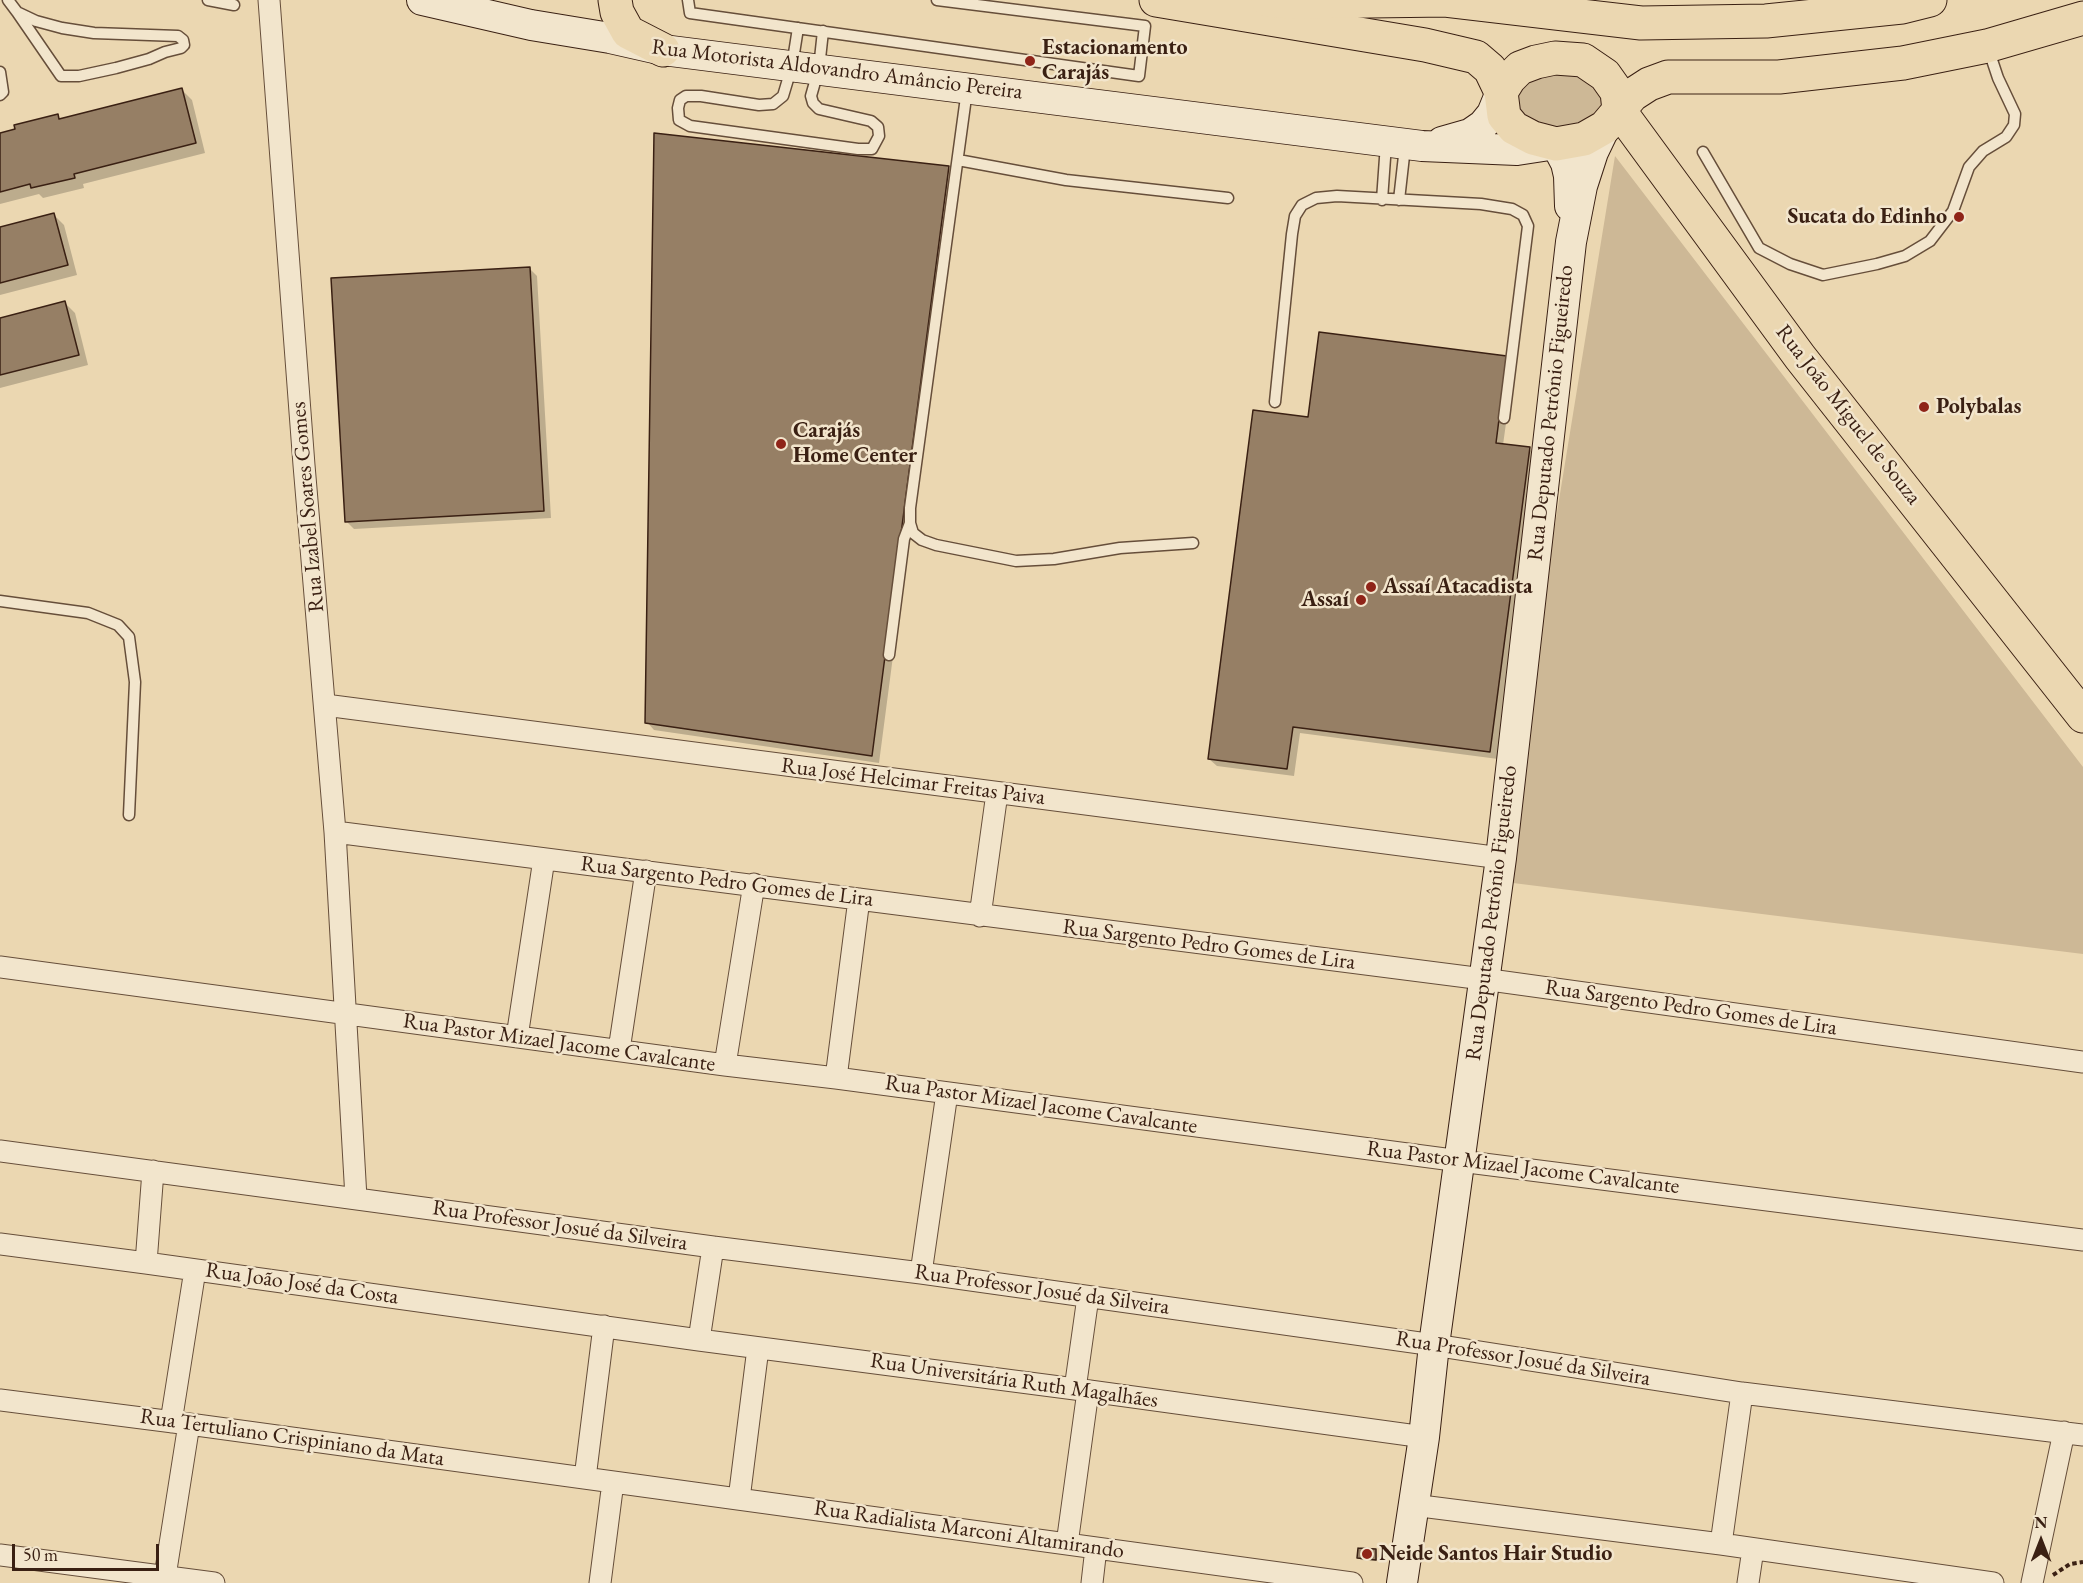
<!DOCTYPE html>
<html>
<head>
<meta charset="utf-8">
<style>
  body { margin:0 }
  #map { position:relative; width:2083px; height:1583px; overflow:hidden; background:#ebd7b1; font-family:"EB Garamond",serif }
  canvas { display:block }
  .north { position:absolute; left:2011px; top:1511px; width:60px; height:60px; -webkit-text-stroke:4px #f2e5cc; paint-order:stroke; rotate:0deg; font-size:16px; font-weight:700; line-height:24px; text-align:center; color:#3a2013 }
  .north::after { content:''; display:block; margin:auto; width:21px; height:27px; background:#3a2013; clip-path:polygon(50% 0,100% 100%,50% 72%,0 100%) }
  .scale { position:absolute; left:12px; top:1544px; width:147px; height:27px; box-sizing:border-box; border:3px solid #3a2013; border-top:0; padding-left:8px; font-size:18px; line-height:21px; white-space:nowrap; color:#3a2013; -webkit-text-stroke:4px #f2e5cc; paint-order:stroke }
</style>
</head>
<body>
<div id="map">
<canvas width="2083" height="1583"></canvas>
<div class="north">N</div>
<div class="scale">50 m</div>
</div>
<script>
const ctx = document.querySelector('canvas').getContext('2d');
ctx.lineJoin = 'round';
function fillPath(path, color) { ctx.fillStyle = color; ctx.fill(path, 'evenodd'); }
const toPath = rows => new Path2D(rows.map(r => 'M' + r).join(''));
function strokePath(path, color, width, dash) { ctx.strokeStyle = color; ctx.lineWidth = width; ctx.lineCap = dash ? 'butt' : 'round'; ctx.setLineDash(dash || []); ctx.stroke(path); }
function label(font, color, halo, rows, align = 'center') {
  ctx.font = font + ' "EB Garamond",serif'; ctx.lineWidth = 5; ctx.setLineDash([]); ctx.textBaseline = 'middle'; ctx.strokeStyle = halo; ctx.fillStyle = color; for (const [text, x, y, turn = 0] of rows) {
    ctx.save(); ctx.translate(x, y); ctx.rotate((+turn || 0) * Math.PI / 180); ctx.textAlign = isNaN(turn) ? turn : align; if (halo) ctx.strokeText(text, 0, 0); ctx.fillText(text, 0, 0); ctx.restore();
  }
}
fillPath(toPath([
  [1560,67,1600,85,1603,104,1590,120,1553,132,1517,116,1517,84],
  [1615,156,2083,767,2083,954,1497,881]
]), '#cdb896');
fillPath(toPath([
  [182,90,192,100,205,153,83,184,84,188,43,198,39,194,0,204,0,134,57,116,61,120],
  [948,167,956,175,879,763,654,730,647,722],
  [54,215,64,225,77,275,0,295,0,229],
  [529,268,537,276,551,518,354,529,346,521],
  [65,303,75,313,88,365,0,388,0,320],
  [1514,365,1503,445,1529,449,1537,456,1498,759,1300,733,1294,776,1217,766,1209,759,1309,418],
  [1376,1551,1377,1553,1377,1561,1361,1560,1359,1558]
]), '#0003');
const building = toPath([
  [182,88,196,143,74,174,75,178,31,188,30,184,0,192,0,133,15,129,14,125,58,114,59,119,182,88],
  [654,133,949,166,872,756,645,723,654,133],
  [54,213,68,265,0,283,0,227,54,213],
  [530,267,544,511,345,522,331,278,530,267],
  [65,301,79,355,0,375,0,318,65,301],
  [1319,332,1507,356,1496,443,1530,447,1490,752,1293,727,1287,769,1208,759,1253,410,1308,417,1319,332],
  [1358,1548,1376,1549,1376,1560,1357,1558,1358,1548]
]);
fillPath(building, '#967f65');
strokePath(building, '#3a2013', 1.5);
const lane = toPath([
  [8,0,17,12,36,21,62,28,94,33,178,36,183,40,184,45,181,48,165,52,149,59,116,68,79,76,61,76,17,12],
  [208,0,234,5],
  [688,0,690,13,1139,76,1145,26,937,0],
  [798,28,792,66,783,96,773,104,759,105,701,96,686,96,680,100,678,108,679,120,690,126,858,149,872,149,879,136,878,127,871,121,819,109,813,103,811,96,819,68,823,31],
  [0,72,3,92,0,95],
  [967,90,910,508,910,523,913,533,922,540,936,545,1016,561,1054,559,1120,548,1193,543],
  [1703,152,1759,248,1790,264,1823,275,1877,264,1905,256,1930,241,1953,211,1969,167,1983,151,2006,137,2014,125,2015,114,1998,78,1988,48],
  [958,160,1066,180,1228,198],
  [1382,200,1386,144],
  [1399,200,1405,147],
  [1275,402,1292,234,1295,216,1302,205,1316,198,1337,196,1481,204,1512,209,1523,215,1528,226,1504,418],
  [0,601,88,613,118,625,129,637,135,682,129,815],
  [889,655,904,539,910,523]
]);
const street = toPath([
  [269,0,304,465,335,832,356,1198],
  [325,705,1501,858],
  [335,832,1483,979,2083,1062],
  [980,916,997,793],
  [0,967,725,1065,836,1078,1460,1161,2083,1240],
  [517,1037,544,859],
  [619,1050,646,871],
  [725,1065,754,884],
  [836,1078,859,899],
  [0,1151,713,1247,921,1273,1434,1345,1742,1393,2083,1435],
  [0,1244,146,1263,699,1340,1075,1389,1424,1437],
  [146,1263,153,1171],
  [921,1273,947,1093],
  [699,1340,713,1247],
  [1075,1389,1088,1297],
  [0,1400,189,1424,1352,1583],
  [171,1422,195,1270],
  [585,1478,604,1326],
  [739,1499,758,1348],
  [1413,1505,1721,1544,1993,1583],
  [1067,1544,1088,1391],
  [1721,1544,1742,1393],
  [0,1555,214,1583],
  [165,1576,189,1424],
  [600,1583,613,1482],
  [1092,1583,1096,1548],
  [1748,1583,1753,1549],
  [2032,1583,2064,1432]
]);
const secondary = toPath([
  [422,0,531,25,610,38,663,50,1422,146,1517,150,1556,144,1566,163,1569,176,1570,206],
  [1442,142,1470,134,1483,125,1492,114,1501,92],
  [1402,1583,1424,1437,1434,1345,1501,858,1571,242,1582,186,1593,152,1605,127]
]);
const primary = toPath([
  [615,0,617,12,628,32,663,50],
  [1156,0,1425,45,1476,57,1490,69,1501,92,1504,116,1514,128,1533,138,1556,144,1584,139,1605,127,1632,95,1649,84,1668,77,1779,77,1903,63,1987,46,2083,18],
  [1501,92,1509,79,1520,68,1536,62,1555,58,1583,60,1605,75,1617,92,1619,110,1800,357,2083,716]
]);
const highway = toPath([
  [1268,0,1291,2,1448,0],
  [1445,0,1641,23,1766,21,1902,7,1930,0]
]);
strokePath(lane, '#664e3a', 13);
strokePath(street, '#664e3a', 23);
strokePath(secondary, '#3a2013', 32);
strokePath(primary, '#3a2013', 35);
strokePath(highway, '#3a2013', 35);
strokePath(toPath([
  [2053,1575,2070,1564,2083,1562]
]), '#3a2013', 4, [4.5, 3]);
strokePath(lane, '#f2e5cc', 10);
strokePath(street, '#f2e5cc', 21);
strokePath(secondary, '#f2e5cc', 30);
strokePath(primary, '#ebd7b1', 33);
strokePath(highway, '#ebd7b1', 33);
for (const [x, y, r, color] of [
  [1030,61,6,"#8f2418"],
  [1959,217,6,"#8f2418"],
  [1924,407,6,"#8f2418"],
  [781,444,6,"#8f2418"],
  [1371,587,6,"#8f2418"],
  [1361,600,6,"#8f2418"],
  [1367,1554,6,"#8f2418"]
]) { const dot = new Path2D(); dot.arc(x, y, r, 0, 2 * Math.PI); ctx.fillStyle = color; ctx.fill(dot); strokePath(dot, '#f2e5cc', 2); }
label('bold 22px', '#3a2013', '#f2e5cc', [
  ["Estacionamento",1042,48],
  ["Carajás",1042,73],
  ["Sucata do Edinho",1947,217,"right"],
  ["Polybalas",1936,407],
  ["Carajás",793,431],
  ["Home Center",793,456],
  ["Assaí Atacadista",1383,587],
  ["Assaí",1349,600,"right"],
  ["Neide Santos Hair Studio",1379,1554]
], 'left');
label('22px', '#3a2013', '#f2e5cc', [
  ["Rua Motorista Aldovandro Amâncio Pereira",837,70,7],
  ["Rua Deputado Petrônio Figueiredo",1551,413,-84],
  ["Rua João Miguel de Souza",1848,415,52],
  ["Rua Izabel Soares Gomes",308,507,-95],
  ["Rua José Helcimar Freitas Paiva",913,782,7],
  ["Rua Sargento Pedro Gomes de Lira",727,882,7],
  ["Rua Deputado Petrônio Figueiredo",1492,913,-83],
  ["Rua Sargento Pedro Gomes de Lira",1209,945,7],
  ["Rua Sargento Pedro Gomes de Lira",1691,1008,8],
  ["Rua Pastor Mizael Jacome Cavalcante",559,1043,8],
  ["Rua Pastor Mizael Jacome Cavalcante",1041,1105,8],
  ["Rua Pastor Mizael Jacome Cavalcante",1523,1168,7],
  ["Rua Professor Josué da Silveira",560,1226,8],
  ["Rua João José da Costa",302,1284,8],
  ["Rua Professor Josué da Silveira",1042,1290,8],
  ["Rua Professor Josué da Silveira",1523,1359,9],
  ["Rua Universitária Ruth Magalhães",1014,1381,8],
  ["Rua Tertuliano Crispiniano da Mata",292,1438,8],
  ["Rua Radialista Marconi Altamirando",969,1530,8]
]);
</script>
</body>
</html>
